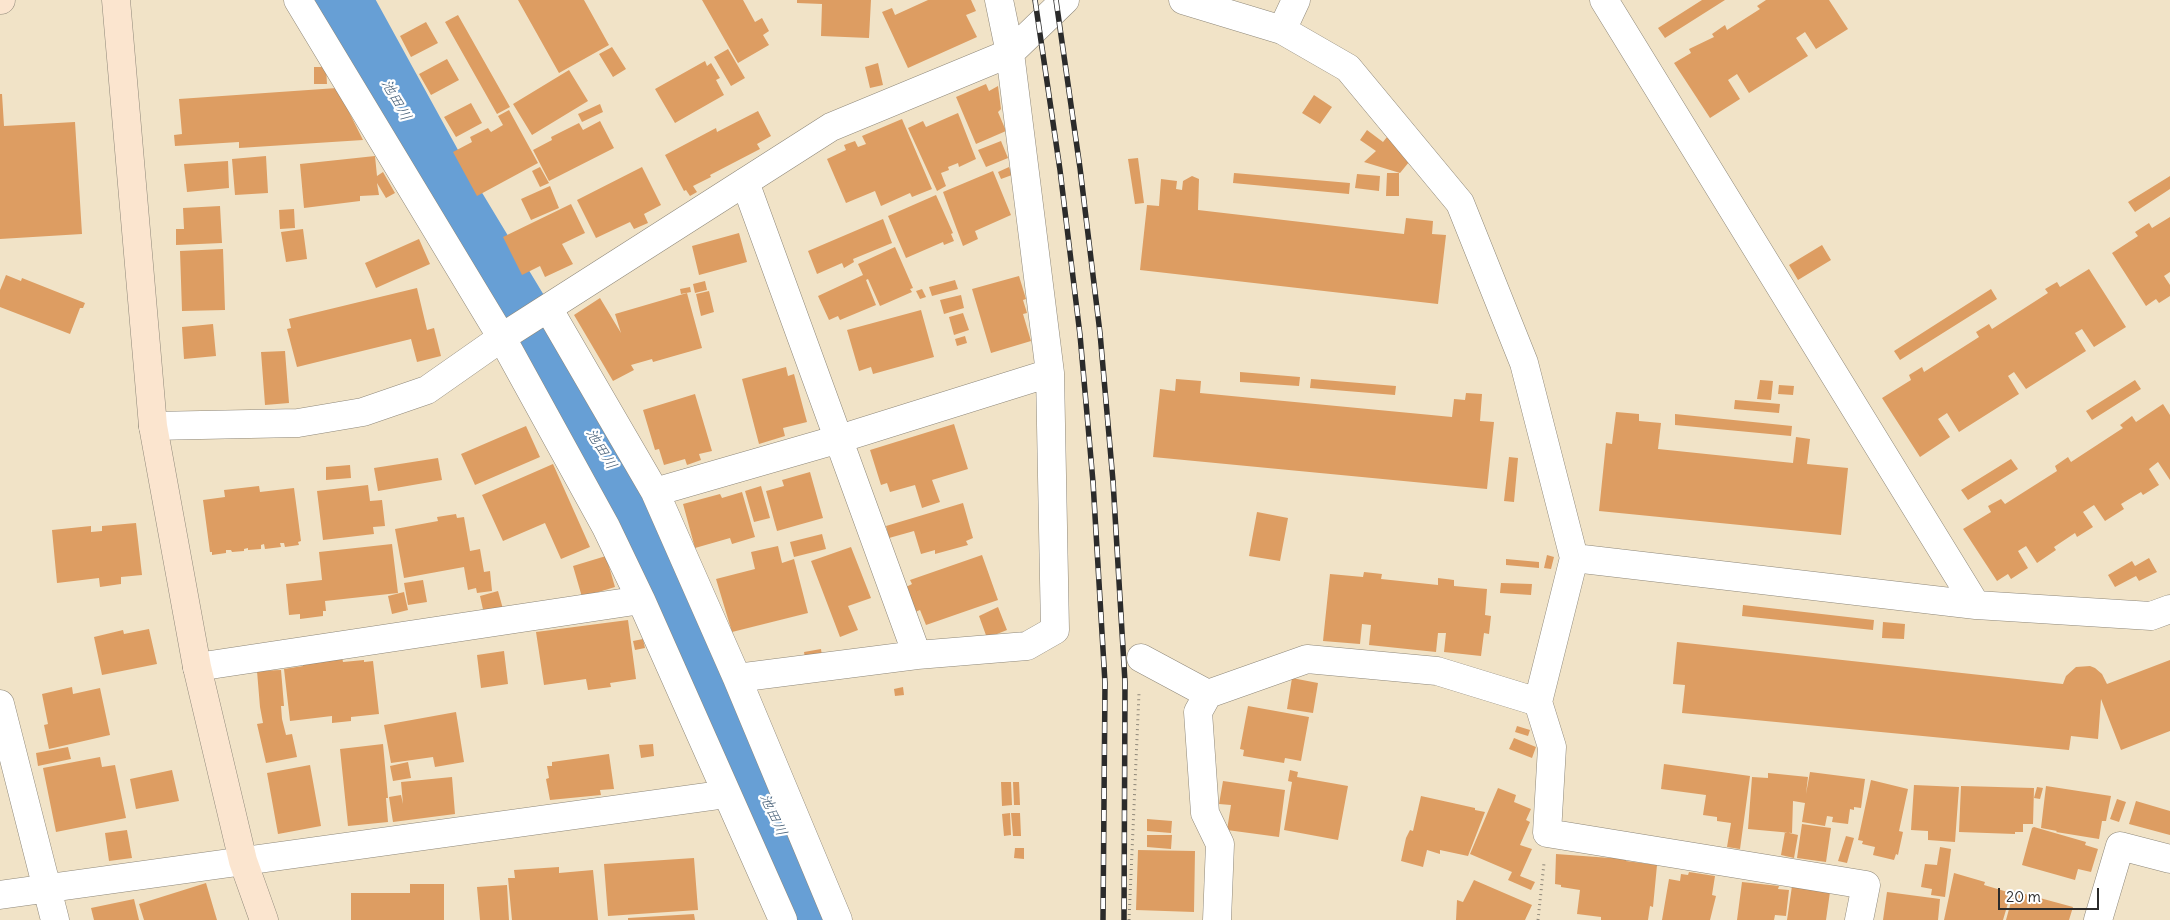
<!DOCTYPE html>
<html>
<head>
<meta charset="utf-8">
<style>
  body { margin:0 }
  #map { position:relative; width:2170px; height:920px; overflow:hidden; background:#f1e3c7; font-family:Delius,sans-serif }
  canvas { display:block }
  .scale { position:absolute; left:1998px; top:888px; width:101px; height:22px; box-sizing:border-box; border:2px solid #2b2b2b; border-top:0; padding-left:6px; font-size:15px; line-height:18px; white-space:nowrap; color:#2b2b2b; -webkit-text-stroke:4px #fff; paint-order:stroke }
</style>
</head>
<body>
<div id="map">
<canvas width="2170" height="920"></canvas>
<div class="scale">20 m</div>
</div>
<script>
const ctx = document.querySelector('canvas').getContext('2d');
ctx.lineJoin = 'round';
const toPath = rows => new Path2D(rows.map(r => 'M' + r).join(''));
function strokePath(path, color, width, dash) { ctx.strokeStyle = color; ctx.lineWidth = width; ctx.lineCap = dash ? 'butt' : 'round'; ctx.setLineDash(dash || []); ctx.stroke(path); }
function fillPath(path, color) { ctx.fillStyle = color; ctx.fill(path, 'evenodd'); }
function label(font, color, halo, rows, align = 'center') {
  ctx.font = font + ' Delius,"Klee One",sans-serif'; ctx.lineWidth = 4.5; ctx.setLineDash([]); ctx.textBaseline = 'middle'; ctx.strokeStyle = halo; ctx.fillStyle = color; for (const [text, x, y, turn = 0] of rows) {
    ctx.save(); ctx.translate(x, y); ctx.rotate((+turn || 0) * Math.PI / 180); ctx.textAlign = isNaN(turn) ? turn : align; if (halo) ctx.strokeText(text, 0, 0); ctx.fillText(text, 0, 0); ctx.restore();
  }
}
strokePath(toPath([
  [341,0,449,197,629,495,669,572,701,653,819,920]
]), '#679fd5', 61);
fillPath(toPath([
  [518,0,584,0,609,45,559,73],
  [702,0,743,0,755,22,762,18,769,31,763,35,769,45,738,63],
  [797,0,871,0,869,38,821,36,822,4,797,3],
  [971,0,976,11,966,15,977,37,908,68,882,12,892,8,895,15,928,0],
  [1702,0,1725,0,1665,38,1658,28],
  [1766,0,1829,0,1848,29,1816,49,1805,32,1796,38,1808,56,1749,93,1737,74,1728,80,1740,99,1710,118,1674,63,1691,53,1689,49,1714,37,1712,34,1725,25,1727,30,1760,9,1757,6],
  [458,15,510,107,497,114,445,22],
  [426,22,438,43,411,57,400,36],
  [612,47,626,69,613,77,599,54],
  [728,49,745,78,731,86,714,57],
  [447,59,459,80,431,95,419,74],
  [705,61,707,66,711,63,720,78,716,80,724,95,675,123,655,89],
  [878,63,883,85,870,88,865,67],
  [314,67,326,67,327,84,314,84],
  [569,70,588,101,532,135,513,104],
  [986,84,989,91,998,86,1001,109,998,112,1006,131,976,144,956,97],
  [337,88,363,140,239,148,239,142,175,146,174,135,182,134,179,99],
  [0,94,2,94,4,126,75,122,82,234,0,239],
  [1314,95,1332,107,1320,124,1302,113],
  [471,103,482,123,456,137,444,117],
  [600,104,603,112,582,122,578,114],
  [509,110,538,163,477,196,453,152,472,142,470,137,488,128,491,132,503,125,498,116],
  [758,111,771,136,757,144,760,149,710,175,711,177,693,186,697,192,690,196,686,190,684,191,665,155,716,128,717,132],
  [958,113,976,159,959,167,958,163,948,167,949,170,941,173,946,186,937,191,908,128,923,121,926,127],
  [902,119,932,189,912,197,910,193,881,206,875,191,846,203,827,159,846,150,844,145,855,141,858,147,866,144,862,136],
  [600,121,614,148,549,181,533,150,552,140,551,137,579,123,583,130],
  [1367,130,1383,142,1387,137,1409,162,1400,173,1364,162,1376,151,1360,140],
  [1001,141,1008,158,986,167,978,150],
  [266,156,268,193,235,195,232,159],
  [375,156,377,176,383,172,395,193,386,198,377,183,379,195,360,196,360,201,304,208,300,164],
  [1138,158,1144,203,1135,204,1128,159],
  [228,161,229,188,187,192,184,164],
  [540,167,549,183,540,187,532,171],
  [642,167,661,205,644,214,648,223,634,229,630,222,596,238,577,200],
  [1009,167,1012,175,1001,179,998,172],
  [993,171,1011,215,975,231,978,239,963,246,943,192],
  [1234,173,1350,183,1349,194,1233,183],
  [1387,173,1399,173,1399,196,1386,196],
  [1357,174,1380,176,1379,191,1355,188],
  [1192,176,1199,179,1198,210,1404,234,1406,218,1433,221,1432,234,1446,235,1438,304,1140,270,1147,205,1159,206,1161,179,1177,181,1176,189,1182,190,1183,181],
  [2170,176,2170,189,2135,212,2128,202],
  [550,186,559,208,531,220,521,199],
  [936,195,953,233,951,234,954,241,944,245,943,242,906,258,888,216],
  [571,204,585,233,562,244,573,264,545,277,540,266,522,275,503,237],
  [220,206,222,243,176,245,176,229,184,229,183,208],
  [294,209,295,228,280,229,279,210],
  [2170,217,2170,272,2164,276,2170,285,2170,296,2159,303,2156,299,2146,306,2112,253,2138,236,2135,232,2149,223,2152,228],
  [883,219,892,243,853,259,854,262,844,268,842,263,817,274,808,251],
  [303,229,307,259,286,262,281,232],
  [739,233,747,262,699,275,692,246],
  [419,239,430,264,376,288,365,263],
  [1822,245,1831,260,1798,280,1789,265],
  [895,247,913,288,910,289,912,292,880,306,868,279,866,280,876,305,840,320,838,316,829,320,818,296,863,275,858,264],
  [223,249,225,310,182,311,180,251],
  [2089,269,2126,327,2094,347,2082,329,2075,333,2086,351,2026,389,2014,372,2008,376,2019,394,1959,432,1947,413,1938,419,1950,437,1920,457,1882,398,1911,380,1909,375,1922,367,1924,372,1979,337,1976,332,1989,324,1992,329,2048,293,2045,289,2057,282,2060,287],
  [6,275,21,281,22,278,85,303,83,308,80,308,70,334,0,307,0,290],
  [1019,276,1026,299,1023,300,1027,313,1023,314,1031,341,991,353,972,289],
  [955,280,958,289,932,296,929,287],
  [705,281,707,290,695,293,693,284],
  [690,287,691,292,681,294,680,289],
  [417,288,427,330,434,328,441,356,417,362,411,339,297,367,287,329,291,328,289,319],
  [922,289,926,297,920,299,916,291],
  [1991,289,1997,299,1900,360,1894,351],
  [709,291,714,312,701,316,696,294],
  [687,293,702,348,653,362,652,359,631,365,634,370,613,381,574,315,600,298,621,333,615,314],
  [961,295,964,308,944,314,940,300],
  [921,310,934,357,873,374,871,367,859,371,847,330],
  [963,313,969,330,954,335,949,317],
  [213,324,216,356,184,359,182,327],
  [965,336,967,343,957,346,955,339],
  [285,351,289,403,265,405,261,352],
  [786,367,788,376,794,374,807,422,783,428,785,436,759,444,742,379],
  [1240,372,1300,377,1299,386,1240,382],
  [1176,379,1201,381,1200,393,1452,417,1454,399,1465,400,1466,393,1482,394,1480,421,1494,422,1487,489,1153,457,1160,389,1175,391],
  [1311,379,1396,386,1395,395,1310,388],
  [1760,380,1773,381,1771,400,1757,399],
  [2135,380,2141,389,2092,420,2086,411],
  [1779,385,1794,386,1793,395,1778,394],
  [695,394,712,451,699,454,701,460,687,465,685,459,664,465,659,449,655,450,643,410],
  [1735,400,1780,404,1779,413,1734,409],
  [2163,404,2170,415,2170,480,2158,462,2149,469,2159,485,2143,495,2141,492,2121,504,2124,509,2105,521,2094,505,2083,512,2093,527,2077,537,2075,533,2054,547,2056,550,2037,563,2026,546,2018,551,2028,568,2011,579,2008,574,1997,581,1963,529,1991,512,1988,506,2001,499,2005,504,2057,471,2055,466,2068,457,2071,462,2123,428,2120,425,2132,416,2136,422],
  [1616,412,1639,414,1639,421,1661,423,1658,449,1793,463,1796,437,1810,439,1807,464,1848,468,1841,535,1599,511,1606,443,1612,444],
  [1675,414,1792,426,1791,436,1675,425],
  [954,424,968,469,932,480,940,502,922,508,915,485,890,492,887,483,881,485,870,450],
  [526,426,540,457,475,485,461,454],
  [1509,457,1518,458,1514,502,1504,501],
  [438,458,442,480,378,491,374,468],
  [2011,459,2018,469,1968,500,1961,490],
  [553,464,590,547,561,559,545,523,503,541,482,495],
  [350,465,351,478,326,480,326,467],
  [810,472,823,518,777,531,766,491,784,486,782,480],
  [368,485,370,501,382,500,385,526,373,527,374,534,323,540,317,491],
  [259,486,260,492,294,488,301,541,298,542,299,545,285,547,284,543,280,543,281,547,265,549,264,544,261,545,261,549,248,550,248,548,244,549,244,551,232,552,231,550,226,550,226,553,212,555,212,552,210,552,203,500,225,497,224,490],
  [761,486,770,518,754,522,745,491],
  [742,492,755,537,732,544,730,538,695,548,683,504,720,494,722,498],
  [963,503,973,538,966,541,968,545,935,554,935,550,921,554,914,531,889,538,886,526],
  [1257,512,1288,518,1280,561,1249,556],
  [456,514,457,518,464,517,470,551,480,549,484,572,490,571,492,591,477,593,476,588,468,590,464,567,404,578,395,529,438,521,437,517],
  [136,523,142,575,121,577,121,584,100,587,99,578,57,583,52,530,91,526,91,532,102,531,102,526],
  [822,534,826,549,794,557,790,542],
  [392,544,398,593,325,601,326,611,323,611,323,616,300,619,300,614,289,615,286,584,322,580,319,552],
  [778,546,782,563,794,559,808,613,732,632,716,579,755,569,751,552],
  [851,547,871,598,848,606,858,630,840,637,811,561],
  [982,555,998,600,926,625,920,610,915,612,906,587,912,584,910,580],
  [1547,555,1554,557,1551,569,1544,568],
  [606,556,615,587,582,597,573,566],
  [2149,558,2157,572,2139,581,2136,576,2115,587,2108,575,2132,561,2135,566],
  [1506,559,1539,562,1539,568,1506,565],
  [1364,572,1382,574,1381,579,1438,585,1438,578,1454,580,1454,586,1487,589,1485,615,1491,616,1489,634,1484,633,1481,656,1444,652,1446,633,1438,633,1436,652,1369,645,1371,625,1362,624,1360,644,1323,641,1330,574,1363,577],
  [423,580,427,602,408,605,404,583],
  [1501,583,1532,584,1531,595,1500,593],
  [498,591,503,609,484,614,480,596],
  [404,592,408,610,392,614,388,596],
  [1743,605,1874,620,1873,630,1742,616],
  [998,607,1007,630,987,638,979,616],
  [628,620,636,679,610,683,611,687,588,690,586,679,544,685,536,632],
  [1883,622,1905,624,1904,639,1882,638],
  [149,629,157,664,102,675,94,637,123,630,124,634],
  [643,639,645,648,635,650,633,641],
  [1677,642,2063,684,2066,676,2076,667,2090,666,2095,668,2102,674,2107,684,2170,660,2170,731,2121,750,2101,699,2098,739,2071,736,2069,750,1682,713,1685,685,1673,684],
  [821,649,822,656,805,658,804,652],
  [504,651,508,684,481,688,477,655],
  [342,657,343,662,364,660,364,662,373,661,379,714,351,717,351,721,332,723,332,716,290,721,284,669,303,666,303,662],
  [281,670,284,706,281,706,282,719,286,735,292,734,297,757,266,763,257,724,263,723,260,707,257,671],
  [1292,678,1318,683,1313,713,1287,709],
  [72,687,73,694,100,688,110,735,49,749,44,725,48,724,42,694],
  [903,687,904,695,895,696,894,689],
  [1248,706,1309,717,1301,761,1285,758,1284,763,1243,756,1244,750,1240,749],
  [456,712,464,762,435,767,433,757,391,763,384,725],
  [1517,726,1530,730,1528,736,1515,732],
  [1514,738,1536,747,1532,758,1509,749],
  [383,744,388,798,386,798,388,822,348,826,340,749],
  [653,744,654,756,641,758,639,745],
  [68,747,71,759,38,766,36,753],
  [609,754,614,789,600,790,601,795,550,800,546,779,549,778,547,766,552,766,552,762],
  [100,757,102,767,115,765,126,818,56,832,43,768],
  [408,762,411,778,393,781,390,766],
  [1664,764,1750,776,1740,849,1727,847,1731,823,1717,821,1717,817,1703,815,1706,795,1661,789],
  [310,765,321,826,278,834,267,773],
  [172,770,179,801,136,809,130,779],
  [1290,770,1298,772,1297,777,1348,786,1338,840,1284,830,1292,782,1288,781],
  [1810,772,1865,779,1861,808,1854,807,1854,810,1850,809,1848,824,1832,822,1833,817,1827,816,1825,826,1802,822,1805,803,1793,801,1792,833,1748,829,1752,777,1768,778,1768,773,1808,777,1806,794],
  [452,777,455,814,393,822,389,797,401,795,403,804,401,782],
  [1871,780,1908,789,1899,831,1903,832,1898,855,1896,854,1894,860,1873,855,1875,847,1862,844,1863,841,1858,840],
  [1223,781,1285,790,1279,837,1227,830,1231,805,1219,804],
  [1001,782,1011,782,1012,805,1002,806],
  [1013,782,1019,782,1020,805,1014,805],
  [1914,785,1959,787,1955,842,1928,840,1928,831,1911,830],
  [1961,786,2034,788,2033,824,2023,824,2023,832,2015,832,2015,834,1959,832],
  [2046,786,2111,796,2106,821,2102,821,2099,839,2056,832,2057,831,2041,828],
  [2037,787,2043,788,2040,799,2034,798],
  [1498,788,1516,795,1514,802,1531,809,1526,820,1530,822,1520,845,1532,849,1520,876,1535,882,1531,890,1508,880,1512,872,1470,854],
  [1421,796,1475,808,1475,810,1485,812,1468,856,1440,850,1440,854,1427,850,1423,867,1401,861,1406,838,1410,830,1413,831],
  [2117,799,2126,802,2119,822,2110,819],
  [2136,801,2170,811,2170,835,2129,824],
  [1010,813,1011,835,1004,836,1002,814],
  [1011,813,1020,813,1021,836,1013,836],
  [1147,819,1172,821,1171,833,1147,831],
  [1802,824,1831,828,1826,862,1797,858],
  [2034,827,2086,842,2085,845,2098,849,2091,872,2078,869,2075,880,2022,865,2032,828],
  [127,830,132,858,109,861,105,833],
  [1785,832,1798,835,1794,858,1781,855],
  [1147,835,1172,835,1171,849,1147,847],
  [1846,836,1854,838,1847,863,1838,861],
  [1940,847,1951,849,1945,897,1931,895,1932,889,1921,887,1925,864,1937,865],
  [1015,848,1024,848,1024,859,1014,858],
  [1138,850,1195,851,1194,912,1136,910],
  [1556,854,1610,858,1610,855,1627,857,1626,861,1657,865,1653,907,1650,906,1648,920,1601,920,1601,917,1577,914,1580,890,1561,887,1561,885,1555,884],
  [694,858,698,910,608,916,604,864],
  [559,867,559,873,593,870,598,920,512,920,508,878,515,878,514,870],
  [1689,872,1715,876,1712,895,1716,896,1710,920,1662,920,1669,879,1680,881,1681,874,1688,875],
  [1954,873,1985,882,1984,885,2011,893,2003,920,1944,920],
  [1474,880,1532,905,1525,920,1456,920,1457,900,1463,902],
  [1742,882,1779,886,1778,889,1789,890,1786,916,1775,915,1774,920,1737,920],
  [206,883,217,920,144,920,139,904],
  [410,884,444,884,444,920,351,920,351,893,410,893],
  [507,885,509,920,480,920,477,887],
  [1792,886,1830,892,1826,920,1787,920],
  [2014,891,2073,907,2069,920,2006,920],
  [1887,892,1940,899,1938,920,1883,920],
  [134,899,139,920,94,920,91,908],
  [694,914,695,920,628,920,628,918]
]), '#dd9d62');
const street = toPath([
  [298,0,502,338,606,527,641,600,783,920],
  [1183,0,1282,30,1348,68,1460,203,1524,363,1574,558,1976,605],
  [1604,0,1976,605,2151,616,2170,609],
  [1282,30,1296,0],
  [745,182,917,655],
  [548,308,655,492,737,678,838,920],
  [153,426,298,423,363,412,427,390,504,336,831,127,1010,53,1065,0],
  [655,492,839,439,1050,373],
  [1574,558,1538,702,1552,747,1547,833,1866,885,1859,920],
  [1141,658,1208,694],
  [197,667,641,600],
  [737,678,917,655,1027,646,1055,630,1050,373,1010,53,999,0],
  [0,704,55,920],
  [0,895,727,794],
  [1217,920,1220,844,1205,813,1198,712,1208,694,1307,659,1437,671,1538,702],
  [2098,920,2120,846,2170,859]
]);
const secondary = toPath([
  [0,0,1,0],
  [116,0,153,426,197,667,243,861,264,920]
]);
strokePath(street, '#8e8779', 29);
strokePath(secondary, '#8e8779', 29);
strokePath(toPath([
  [1129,920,1139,693],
  [1538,920,1544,863]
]), '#8e8779', 3, [1, 4]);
strokePath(street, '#fff', 28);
strokePath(secondary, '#fbe5cf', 28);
const rail = toPath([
  [1035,0,1060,170,1080,335,1093,482,1105,683,1103,920],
  [1056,0,1080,168,1100,333,1113,481,1125,682,1124,920]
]);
strokePath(rail, '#2b2b2b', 5.5);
strokePath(rail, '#fff', 4, [11]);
label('italic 15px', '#465f77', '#fff', [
  ["池田川",396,100,61],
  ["池田川",601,449,59],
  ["池田川",773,815,66]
]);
</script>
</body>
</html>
